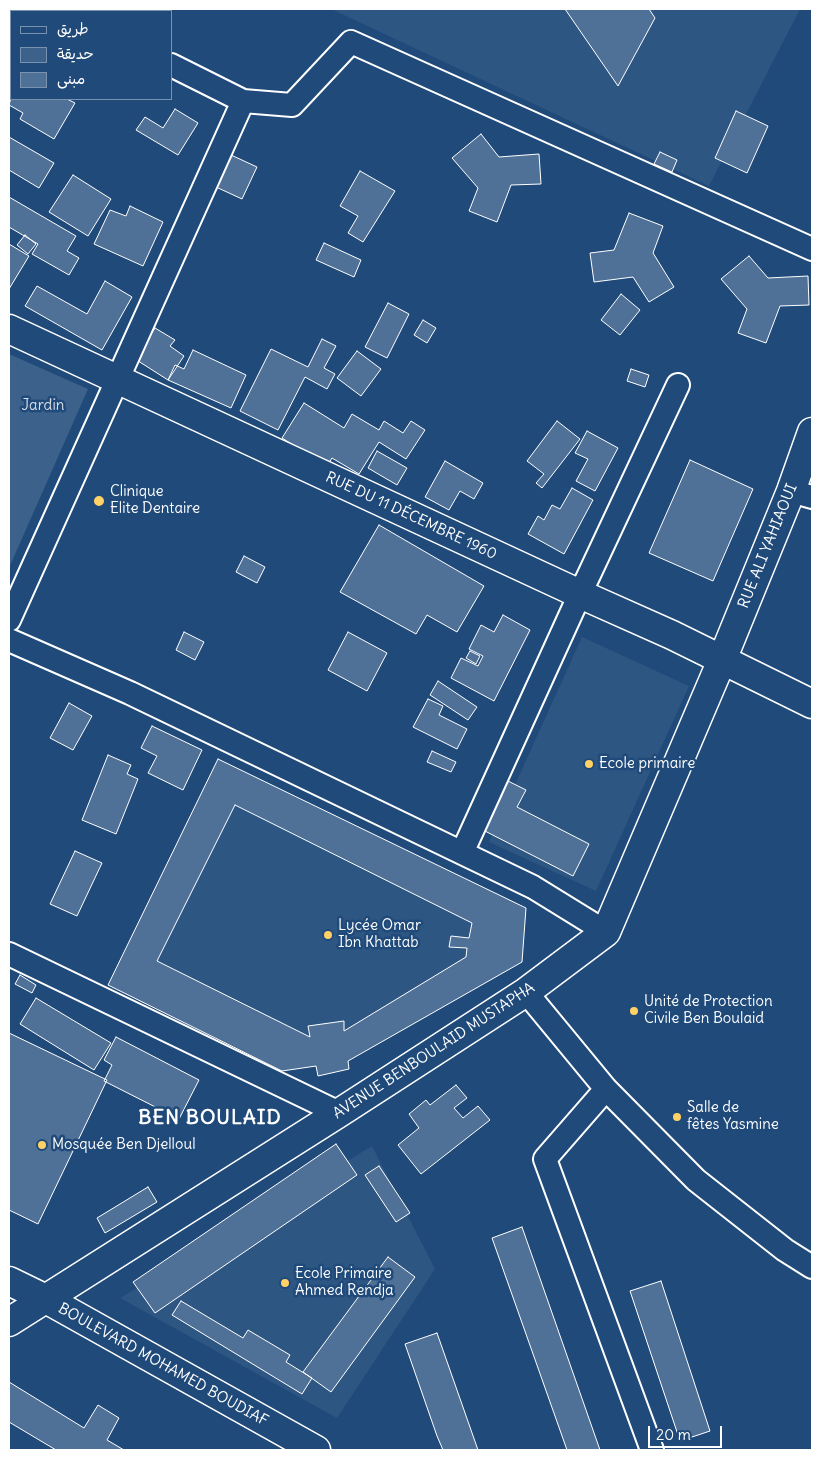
<!DOCTYPE html>
<html>
<head>
<meta charset="utf-8">
<style>
  body { margin:0 }
  #map { position:relative; width:821px; height:1459px; overflow:hidden; background:#1f4a7a; font-family:Delius,"Playpen Sans Arabic",sans-serif }
  canvas { display:block }
  .frame { position:absolute; inset:0; border:10px solid #fff; pointer-events:none }
  .legend { position:absolute; left:10px; top:10px; width:162px; height:90px; box-sizing:border-box; background:#1f4a7a; border:1px solid #7992af; margin:0; padding:6px 9px; list-style:none; font-size:15px; color:#fff }
  .legend li { display:flex; align-items:center; gap:10px; height:25px }
  .legend b { width:25px; border:1px solid #7992af }
  .scale { position:absolute; left:648px; top:1426px; width:74px; height:22px; box-sizing:border-box; border:2px solid #fff; border-top:0; padding-left:6px; font-size:15px; line-height:18px; white-space:nowrap; color:#fff; -webkit-text-stroke:4px #1f4a7a; paint-order:stroke }
</style>
</head>
<body>
<div id="map">
<canvas width="821" height="1459"></canvas>
<div class="frame"></div>
<ul class="legend">
<li><b style="height:6px;background:#1f4a7a"></b>طريق</li>
<li><b style="height:14px;background:#3c618b"></b>حديقة</li>
<li><b style="height:14px;background:#507197"></b>مبنى</li>
</ul>
<div class="scale">20 m</div>
</div>
<script>
const ctx = document.querySelector('canvas').getContext('2d');
ctx.lineJoin = 'round';
function fillPath(path, color) { ctx.fillStyle = color; ctx.fill(path, 'evenodd'); }
const toPath = rows => new Path2D(rows.map(r => 'M' + r).join(''));
function strokePath(path, color, width, dash) { ctx.strokeStyle = color; ctx.lineWidth = width; ctx.lineCap = dash ? 'butt' : 'round'; ctx.setLineDash(dash || []); ctx.stroke(path); }
function label(font, color, halo, rows, align = 'center') {
  ctx.font = font + ' Delius,sans-serif'; ctx.lineWidth = 5; ctx.setLineDash([]); ctx.textBaseline = 'middle'; ctx.strokeStyle = halo; ctx.fillStyle = color; for (const [text, x, y, turn = 0] of rows) {
    ctx.save(); ctx.translate(x, y); ctx.rotate((+turn || 0) * Math.PI / 180); ctx.textAlign = isNaN(turn) ? turn : align; if (halo) ctx.strokeText(text, 0, 0); ctx.fillText(text, 0, 0); ctx.restore();
  }
}
fillPath(toPath([
  [331,9,800,9,709,186],
  [582,637,689,686,596,891,489,842],
  [218,759,526,908,522,962,348,1061,349,1069,318,1076,316,1066,282,1071,108,985],
  [372,1146,435,1269,337,1418,120,1298]
]), '#2e5683');
fillPath(toPath([
  [9,354,88,389,9,568]
]), '#3c618b');
const building = toPath([
  [565,9,649,9,655,18,618,86,565,9],
  [11,98,67,99,75,103,54,139,20,119,23,113,9,105,11,98],
  [175,109,198,123,178,155,136,130,145,117,163,128,175,109],
  [736,111,768,126,747,173,715,158,736,111],
  [481,134,499,157,539,154,541,184,511,185,497,222,469,211,478,188,452,158,481,134],
  [9,137,54,163,39,188,9,170,9,137],
  [660,152,677,160,672,172,654,164,660,152],
  [231,155,257,167,242,199,216,187,231,155],
  [360,171,395,191,363,242,348,233,358,216,340,206,360,171],
  [73,175,111,199,88,236,49,212,73,175],
  [9,197,76,236,67,251,79,258,69,275,32,254,38,244,9,227,9,197],
  [130,206,163,222,143,266,94,244,110,210,126,216,130,206],
  [629,213,663,226,653,253,674,287,649,302,633,277,594,282,590,253,614,250,629,213],
  [25,235,36,244,28,254,17,245,25,235],
  [324,243,361,260,354,277,316,260,324,243],
  [9,244,29,256,9,289,9,244],
  [749,256,768,278,808,276,809,305,780,306,766,343,738,333,747,309,721,279,749,256],
  [105,281,132,297,102,350,25,306,37,286,87,314,105,281],
  [621,294,640,310,620,335,601,320,621,294],
  [388,303,409,314,387,358,365,347,388,303],
  [423,320,436,328,427,343,414,335,423,320],
  [155,328,175,340,170,346,184,356,168,380,135,359,155,328],
  [322,339,336,346,324,368,335,374,327,389,305,377,278,430,240,411,271,349,308,367,322,339],
  [193,350,246,375,231,408,168,380,175,365,184,369,193,350],
  [357,351,381,369,361,396,337,378,357,351],
  [631,369,649,375,645,387,627,381,631,369],
  [304,403,344,428,352,414,379,430,384,421,403,433,411,421,425,430,406,459,379,442,359,474,332,458,327,466,282,438,304,403],
  [557,421,580,439,542,488,536,483,544,474,527,461,557,421],
  [587,431,618,448,595,491,576,481,588,459,575,453,587,431],
  [377,451,407,468,397,485,368,468,377,451],
  [690,460,753,489,713,581,649,553,690,460],
  [445,461,483,483,474,499,460,491,449,510,425,497,445,461],
  [572,488,593,500,564,554,528,534,538,516,544,520,552,505,560,509,572,488],
  [379,525,484,586,457,632,427,615,416,634,340,592,379,525],
  [244,556,265,567,257,583,236,572,244,556],
  [503,615,530,630,494,701,451,678,461,658,478,666,483,656,469,649,481,625,494,632,503,615],
  [184,632,204,642,195,660,176,650,184,632],
  [348,632,387,653,367,691,328,670,348,632],
  [470,651,480,656,476,664,466,658,470,651],
  [438,681,477,707,468,720,430,695,438,681],
  [428,699,443,706,439,715,467,729,457,749,413,727,428,699],
  [69,703,92,716,73,750,50,738,69,703],
  [152,726,202,750,183,790,148,773,157,756,141,748,152,726],
  [432,751,456,762,451,772,427,762,432,751],
  [108,755,131,765,127,774,138,779,116,834,82,820,108,755],
  [218,759,526,908,522,962,348,1061,349,1069,318,1076,316,1066,282,1071,108,985,218,759],
  [235,805,472,923,469,938,451,936,449,947,467,948,466,957,344,1031,344,1021,308,1026,310,1037,157,961,235,805],
  [506,780,526,790,517,807,589,844,573,876,481,829,506,780],
  [75,851,102,863,77,916,50,904,75,851],
  [20,975,36,985,32,993,15,984,20,975],
  [36,998,111,1043,94,1070,20,1024,36,998],
  [9,1033,107,1080,38,1224,9,1210,9,1033],
  [116,1037,199,1080,179,1119,104,1081,112,1065,104,1060,116,1037],
  [456,1085,467,1098,454,1108,463,1118,478,1106,490,1120,421,1174,398,1145,419,1128,409,1114,426,1100,430,1105,456,1085],
  [336,1144,357,1175,155,1313,133,1282,336,1144],
  [379,1166,410,1213,396,1222,365,1175,379,1166],
  [148,1187,157,1202,105,1233,97,1218,148,1187],
  [522,1227,600,1450,567,1450,492,1238,522,1227],
  [388,1257,415,1277,331,1392,303,1372,388,1257],
  [661,1281,710,1431,680,1441,630,1291,661,1281],
  [181,1301,243,1338,248,1330,290,1355,286,1362,312,1378,302,1394,172,1315,181,1301],
  [437,1333,478,1450,443,1450,437,1436,405,1344,437,1333],
  [9,1382,84,1428,98,1405,119,1418,107,1440,124,1450,56,1450,9,1422,9,1382]
]);
fillPath(building, '#507197');
strokePath(building, '#fff', 1);
const minor = toPath([
  [73,9,76,11],
  [243,101,292,105,351,42,812,249],
  [791,491,812,497],
  [9,620,243,101,171,65],
  [9,640,130,693,533,887,606,932],
  [462,853,580,594,678,385],
  [9,954,339,1113],
  [526,992,606,1089,696,1180,785,1250,812,1267],
  [606,1089,545,1159,652,1450]
]);
const secondary = toPath([
  [9,329,580,594,672,635,812,704],
  [9,1281,46,1299,316,1450],
  [9,1322,339,1113,526,992,606,932,722,660,791,491,812,432]
]);
strokePath(minor, '#fff', 26);
strokePath(secondary, '#fff', 31);
strokePath(minor, '#1f4a7a', 22);
strokePath(secondary, '#1f4a7a', 28);
for (const [x, y, r, color] of [
  [99,501,6,"#ffd166"],
  [589,764,5,"#ffd166"],
  [328,935,5,"#ffd166"],
  [634,1011,5,"#ffd166"],
  [677,1117,5,"#ffd166"],
  [42,1145,5,"#ffd166"],
  [285,1283,5,"#ffd166"]
]) { const dot = new Path2D(); dot.arc(x, y, r, 0, 2 * Math.PI); ctx.fillStyle = color; ctx.fill(dot); strokePath(dot, '#1f4a7a', 2); }
label('15px', '#d8dfe8', '#1f4a7a', [
  ["Jardin",43,406]
]);
label('15px', '#fff', '#1f4a7a', [
  ["Clinique",110,492],
  ["Elite Dentaire",110,509],
  ["Ecole primaire",599,764],
  ["Lycée Omar",338,926],
  ["Ibn Khattab",338,943],
  ["Unité de Protection",644,1002],
  ["Civile Ben Boulaid",644,1019],
  ["Salle de",687,1108],
  ["fêtes Yasmine",687,1125],
  ["Mosquée Ben Djelloul",52,1145],
  ["Ecole Primaire",295,1274],
  ["Ahmed Rendja",295,1291]
], 'left');
label('15px', '#fff', '#1f4a7a', [
  ["RUE DU 11 DÉCEMBRE 1960",411,516,25],
  ["RUE ALI YAHIAOUI",768,546,-68],
  ["AVENUE BENBOULAID MUSTAPHA",434,1051,-33],
  ["BOULEVARD MOHAMED BOUDIAF",163,1365,29]
]);
ctx.letterSpacing = '1px';
label('bold 20px', '#fff', '#1f4a7a', [
  ["BEN BOULAID",210,1118]
]);
ctx.letterSpacing = '0px';
</script>
</body>
</html>
